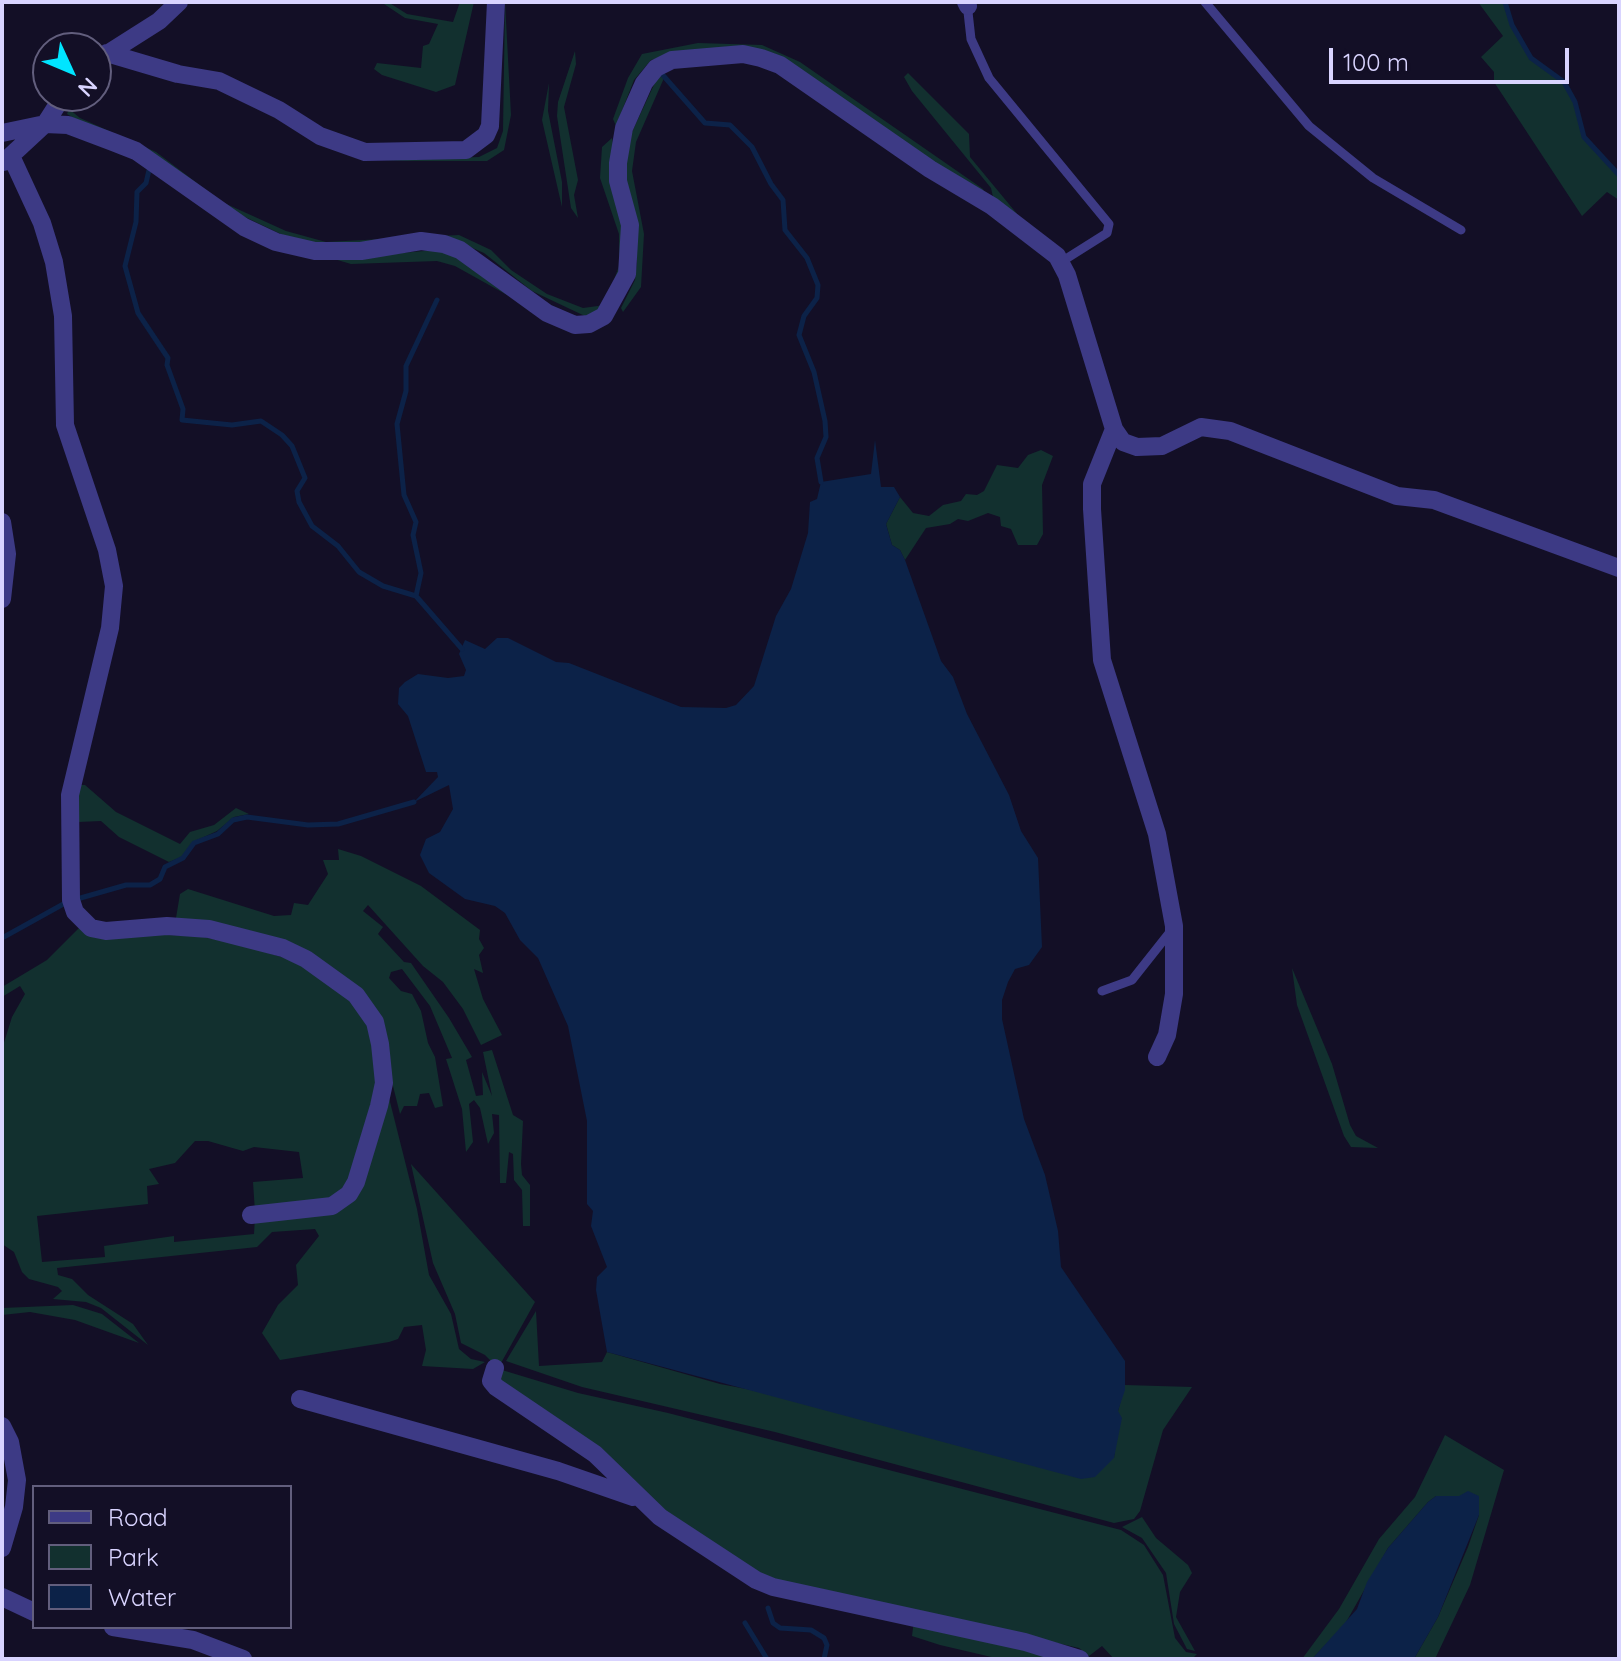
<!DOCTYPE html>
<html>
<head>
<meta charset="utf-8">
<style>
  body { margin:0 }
  #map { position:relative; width:1621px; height:1661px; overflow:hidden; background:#130f26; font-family:Quicksand,sans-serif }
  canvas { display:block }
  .frame { position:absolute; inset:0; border:4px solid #d9d4ff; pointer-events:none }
  .legend { position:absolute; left:32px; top:1485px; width:260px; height:144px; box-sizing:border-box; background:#130f26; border:2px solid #625e7d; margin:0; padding:10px 14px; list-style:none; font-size:24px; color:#d9d4ff }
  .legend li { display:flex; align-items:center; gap:16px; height:40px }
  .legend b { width:40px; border:2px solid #625e7d }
  .north { position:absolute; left:32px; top:32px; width:80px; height:80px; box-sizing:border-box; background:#130f26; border:2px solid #625e7d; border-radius:50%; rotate:134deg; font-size:22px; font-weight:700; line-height:32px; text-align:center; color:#d9d4ff }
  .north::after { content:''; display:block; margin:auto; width:28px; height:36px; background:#00e5ff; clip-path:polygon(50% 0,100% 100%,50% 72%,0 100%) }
  .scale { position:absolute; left:1329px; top:48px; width:240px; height:36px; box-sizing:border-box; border:4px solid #d9d4ff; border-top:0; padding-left:10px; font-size:24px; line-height:28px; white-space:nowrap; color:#d9d4ff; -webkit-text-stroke:6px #130f26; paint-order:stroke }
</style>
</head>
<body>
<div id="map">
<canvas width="1621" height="1661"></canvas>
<div class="frame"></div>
<ul class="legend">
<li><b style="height:10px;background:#3d3a85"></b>Road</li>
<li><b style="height:22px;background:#12302f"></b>Park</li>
<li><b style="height:22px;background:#0c2248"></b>Water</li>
</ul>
<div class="north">N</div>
<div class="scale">100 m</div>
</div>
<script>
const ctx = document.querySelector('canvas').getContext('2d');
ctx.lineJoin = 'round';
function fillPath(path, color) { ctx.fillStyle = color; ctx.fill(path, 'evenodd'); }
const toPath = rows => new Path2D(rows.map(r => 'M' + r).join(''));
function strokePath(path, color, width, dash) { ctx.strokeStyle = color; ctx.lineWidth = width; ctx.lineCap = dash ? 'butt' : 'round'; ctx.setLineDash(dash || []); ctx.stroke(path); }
fillPath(toPath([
  [381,2,388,2,407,14,453,22,460,2,474,2,455,85,436,92,382,75,374,69,377,63,421,68,423,46,429,44,438,24,405,18],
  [505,2,511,115,504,150,487,161,381,161,479,157,497,148,503,131],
  [1478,2,1504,2,1511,25,1530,59,1563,83,1574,102,1583,137,1619,177,1619,200,1607,192,1582,216,1494,82,1494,72,1481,57,1503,36],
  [698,43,762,45,800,62,983,189,986,196,773,57,677,53,651,60,634,80,616,126,613,119,628,78,642,54],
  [575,51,576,64,564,107,578,180,574,195,578,218,571,208,557,116,558,102],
  [908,73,969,134,970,157,1018,215,994,201,991,188,912,91,904,77],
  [659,74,664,78,636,142,632,171,644,234,641,287,623,312,621,308,635,280,637,261,625,181,625,147],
  [549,83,548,111,562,182,562,207,542,120],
  [69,109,80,118,156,152,222,202,286,231,326,242,459,235,491,250,511,270,547,294,583,308,605,305,619,266,619,234,600,178,602,147,612,138,627,231,626,260,607,310,587,317,532,291,484,253,461,243,337,248,283,235,226,208,79,121,67,114],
  [435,250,462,257,525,305,455,266,437,261,351,264,334,259],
  [1041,450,1053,456,1042,485,1043,534,1037,545,1018,545,1011,529,1001,526,1000,517,988,513,968,521,958,519,950,524,926,528,905,560,900,550,892,545,886,524,900,497,913,513,929,516,943,505,961,501,966,494,977,495,984,491,997,465,1018,468,1028,455],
  [79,785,85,785,116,812,180,844,190,832,214,825,236,808,249,814,234,817,217,831,193,842,182,857,169,862,119,837,101,821,78,822],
  [338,849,361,856,421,886,480,930,479,939,484,948,479,955,483,973,474,969,483,999,502,1035,481,1045,463,1009,443,982,423,966,368,905,363,911,383,927,378,934,404,962,411,963,449,1018,472,1057,466,1060,476,1096,483,1095,482,1072,492,1096,483,1052,492,1050,513,1115,523,1121,521,1164,522,1175,530,1185,530,1226,523,1226,522,1190,514,1180,513,1154,509,1152,506,1183,500,1183,499,1115,492,1114,494,1133,488,1144,480,1108,474,1100,469,1104,473,1142,466,1152,462,1109,446,1059,452,1058,430,1006,402,969,391,972,389,978,401,991,412,994,421,1011,428,1043,435,1057,443,1106,435,1108,429,1093,420,1094,417,1106,404,1106,400,1114,384,1050,336,974,175,924,180,894,188,889,274,916,291,915,294,903,308,905,328,874,323,860,339,860],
  [82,925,105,933,198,936,268,950,309,965,349,996,367,1021,376,1051,377,1094,372,1123,354,1180,338,1198,255,1212,253,1182,303,1178,299,1152,254,1147,243,1151,208,1141,195,1141,175,1163,149,1169,159,1184,147,1186,148,1204,37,1216,42,1262,105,1257,104,1246,174,1236,174,1242,254,1234,255,1216,338,1209,357,1192,387,1090,417,1209,429,1275,451,1314,459,1349,471,1359,485,1362,473,1369,422,1366,426,1350,422,1325,404,1327,398,1339,389,1342,280,1360,262,1333,278,1305,298,1285,296,1265,319,1236,315,1229,272,1232,257,1247,57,1268,58,1275,72,1279,88,1295,133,1324,148,1345,101,1308,86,1302,53,1299,62,1291,58,1287,29,1279,22,1272,14,1252,2,1244,2,1049,12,1017,25,994,20,986,2,997,2,987,47,960],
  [1292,968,1332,1064,1350,1125,1356,1136,1378,1148,1351,1147,1344,1136,1297,1005],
  [411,1164,535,1302,501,1363,495,1365,485,1355,461,1343,455,1314,433,1263],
  [73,1305,102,1314,139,1343,75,1320,30,1312,2,1315,2,1308],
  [536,1311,539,1366,602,1362,607,1352,720,1384,1114,1458,1118,1411,1125,1385,1192,1387,1163,1430,1140,1511,1134,1519,1114,1523,775,1432,582,1387,506,1361],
  [502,1370,578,1393,668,1413,1121,1530,1144,1545,1163,1575,1175,1638,1186,1652,1197,1654,1192,1659,1114,1659,1102,1646,1089,1656,1079,1648,764,1577,724,1556,498,1380],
  [1445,1435,1504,1470,1470,1585,1435,1659,1414,1659,1438,1617,1468,1547,1479,1515,1479,1496,1436,1496,1428,1502,1388,1548,1345,1624,1312,1659,1302,1659,1339,1609,1379,1539,1415,1497],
  [1142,1517,1156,1538,1188,1565,1192,1573,1180,1592,1176,1617,1195,1651,1187,1649,1174,1624,1166,1573,1142,1538,1122,1527],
  [914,1620,1072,1659,1000,1659,940,1645,912,1636]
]), '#12302f');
fillPath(toPath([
  [875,440,881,487,894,487,900,497,886,524,892,545,900,550,905,560,941,661,953,677,967,714,1009,795,1021,831,1038,858,1042,947,1029,965,1015,969,1008,982,1002,1000,1002,1019,1024,1119,1045,1175,1058,1231,1061,1267,1125,1361,1125,1390,1118,1411,1122,1418,1114,1458,1095,1477,1081,1479,607,1352,596,1290,597,1277,607,1267,591,1226,593,1211,587,1204,587,1121,568,1026,538,958,520,940,505,913,495,906,465,899,429,873,420,855,426,839,440,832,453,809,449,785,414,802,438,777,437,772,426,772,408,716,398,704,399,688,405,682,418,674,448,678,464,676,466,670,459,654,465,640,485,649,497,638,508,638,556,662,569,663,681,707,726,708,736,705,754,686,776,616,791,589,808,533,810,502,817,499,821,482,871,474],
  [1468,1491,1479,1496,1479,1515,1438,1617,1414,1659,1312,1659,1357,1609,1367,1582,1388,1548,1428,1502,1436,1496,1459,1496]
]), '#0c2248');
strokePath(toPath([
  [1505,2,1512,25,1531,58,1564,82,1575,102,1584,137,1619,175],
  [661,73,705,123,730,125,752,147,771,184,783,200,785,230,807,258,818,285,817,298,804,316,799,335,814,372,825,421,826,437,817,458,821,482],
  [149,170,146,183,137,192,136,222,125,266,138,313,168,358,167,365,183,409,182,420,232,425,261,421,282,435,292,446,305,478,297,491,299,502,312,526,338,546,359,572,383,586,416,596,462,649],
  [416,596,421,573,413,535,416,522,404,495,397,424,406,391,406,366,437,300],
  [77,899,126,885,150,885,160,879,165,867,183,858,194,843,218,834,233,820,247,817,308,825,338,824,414,802],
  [2,938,67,902],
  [768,1608,773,1623,780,1628,811,1630,824,1638,827,1645,824,1659],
  [745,1623,767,1659]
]), '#0c2248', 5);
strokePath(toPath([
  [1205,2,1309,126,1373,178,1461,230],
  [967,3,971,39,989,78,1109,224,1107,233,1061,262],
  [1102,991,1132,980,1170,932]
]), '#3d3a85', 9);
strokePath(toPath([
  [966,2,968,6],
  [107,53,178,74,219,81,279,110,320,136,365,152,466,150,486,135,490,126,496,2],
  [96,61,159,21,179,2],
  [2,133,45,124,68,125,113,142,136,151,244,227,276,242,315,251,361,251,421,241,444,244,460,250,547,313,575,325,589,324,604,316,627,274,630,225,618,181,618,163,624,128,644,83,656,68,672,60,743,54,761,58,780,65,930,169,992,206,1057,256,1067,275,1114,429,1123,442,1137,447,1162,446,1201,427,1230,431,1397,496,1434,500,1619,568],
  [11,156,42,223,54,262,63,316,65,425,107,550,114,586,110,628,70,795,71,900,75,912,91,928,106,931,167,926,209,929,283,948,306,959,356,995,375,1022,380,1044,384,1083,379,1106,356,1182,349,1194,332,1206,251,1215],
  [4,162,45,124,63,96],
  [1114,429,1092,484,1092,509,1102,660,1157,834,1174,926,1174,994,1167,1035,1157,1057],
  [2,522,7,554,2,599],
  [495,1368,491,1381,496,1387,595,1454,660,1517,756,1580,773,1587,1025,1642,1080,1659],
  [300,1399,558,1471,633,1497],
  [2,1426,10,1442,17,1480,14,1507,2,1548],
  [2,1597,34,1612],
  [113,1627,193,1640,243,1659]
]), '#3d3a85', 18);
</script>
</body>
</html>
